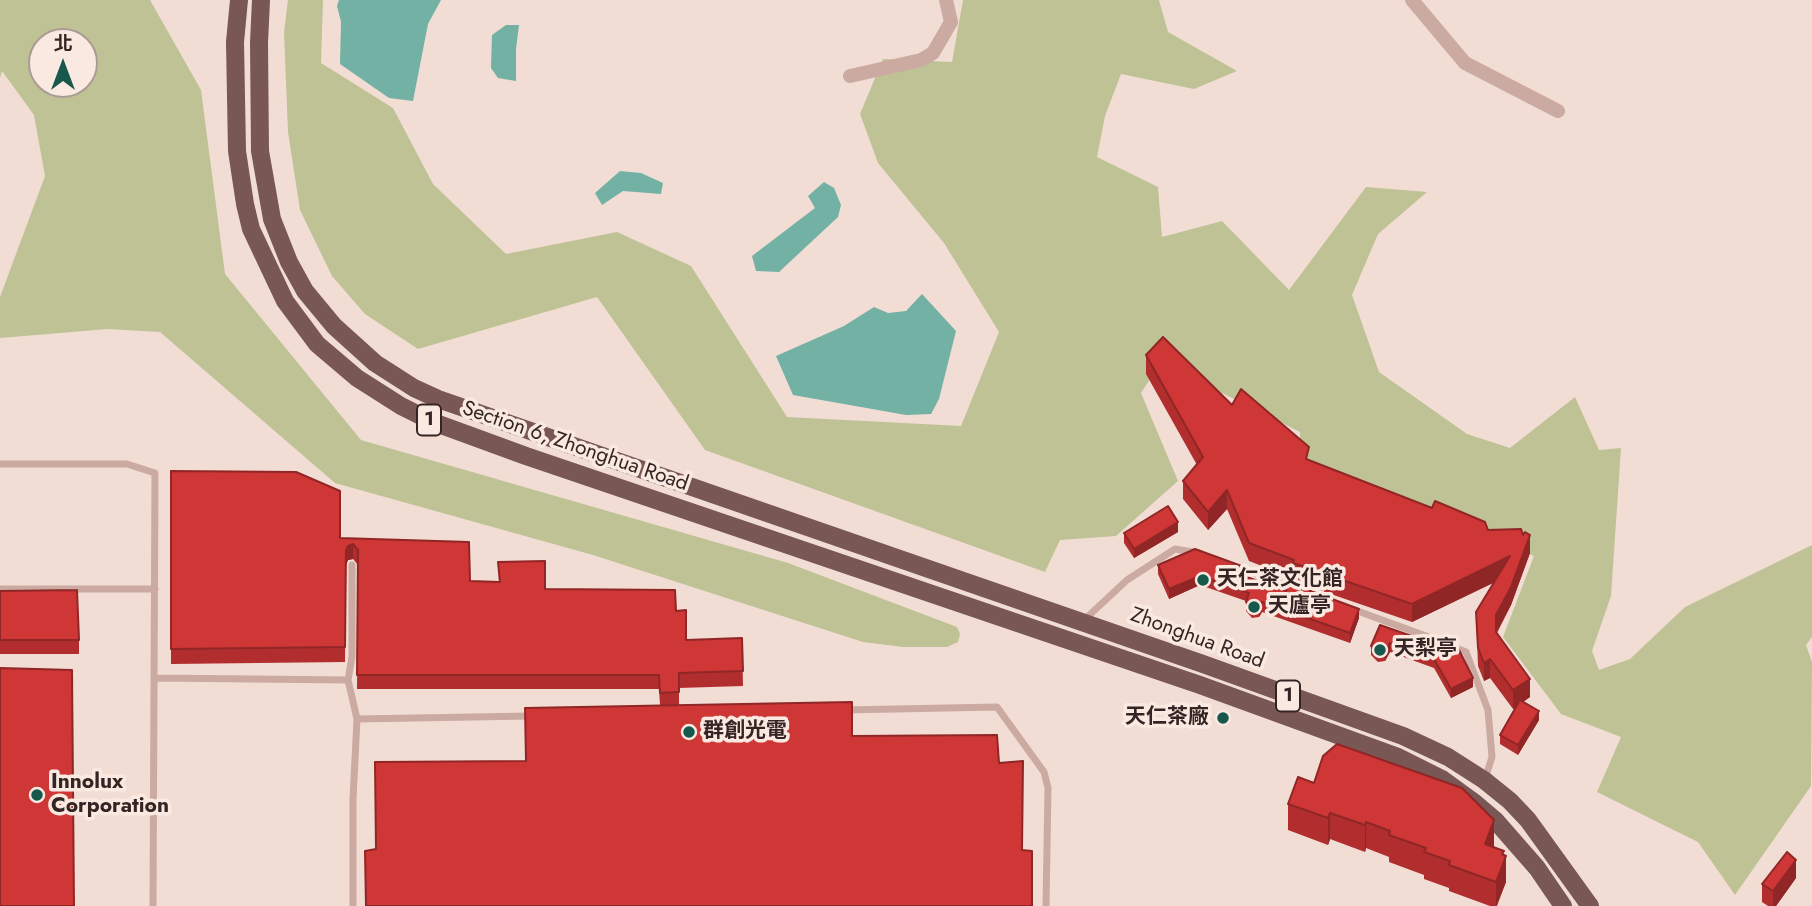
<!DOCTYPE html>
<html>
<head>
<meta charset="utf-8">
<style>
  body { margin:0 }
  #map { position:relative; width:1812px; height:906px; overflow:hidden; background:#f2ddd5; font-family:Jost,"Noto Sans TC",sans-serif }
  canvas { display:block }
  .north { position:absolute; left:28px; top:28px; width:70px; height:70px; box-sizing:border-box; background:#fae9e1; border:2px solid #ab9b95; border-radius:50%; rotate:0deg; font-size:19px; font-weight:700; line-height:28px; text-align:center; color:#342524 }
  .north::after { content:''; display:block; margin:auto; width:24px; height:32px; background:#17584d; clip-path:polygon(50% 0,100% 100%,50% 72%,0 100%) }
</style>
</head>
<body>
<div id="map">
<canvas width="1812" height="906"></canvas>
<div class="north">北</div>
</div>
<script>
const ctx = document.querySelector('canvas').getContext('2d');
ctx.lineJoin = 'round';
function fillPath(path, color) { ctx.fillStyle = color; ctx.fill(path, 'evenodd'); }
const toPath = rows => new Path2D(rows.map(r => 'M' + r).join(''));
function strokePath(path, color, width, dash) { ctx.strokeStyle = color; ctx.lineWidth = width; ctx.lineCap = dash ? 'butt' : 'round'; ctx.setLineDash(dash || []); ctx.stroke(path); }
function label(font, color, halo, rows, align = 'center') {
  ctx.font = font + ' Jost,"Noto Sans TC",sans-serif'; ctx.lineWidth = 7; ctx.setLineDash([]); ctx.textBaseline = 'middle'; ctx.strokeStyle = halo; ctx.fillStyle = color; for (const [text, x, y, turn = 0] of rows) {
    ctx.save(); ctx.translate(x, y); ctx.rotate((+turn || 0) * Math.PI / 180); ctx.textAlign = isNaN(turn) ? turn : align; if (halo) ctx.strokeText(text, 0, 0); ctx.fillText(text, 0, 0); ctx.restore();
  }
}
fillPath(toPath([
  [0,0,150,0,201,90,225,274,361,440,788,563,957,627,960,634,958,642,947,647,903,647,863,642,593,555,335,483,160,332,108,329,0,338,0,297,45,176,34,115,2,71,0,78],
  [42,42,84,42,84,84,42,84],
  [288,0,323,0,321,63,393,108,433,184,506,254,617,232,691,266,787,417,961,426,999,332,944,243,878,163,860,114,883,59,952,62,963,0,1159,0,1168,32,1237,71,1194,89,1121,74,1105,116,1097,157,1158,187,1162,237,1222,221,1289,290,1366,187,1427,192,1378,234,1352,295,1379,372,1467,434,1510,448,1575,397,1599,450,1621,448,1611,596,1592,651,1599,670,1630,659,1685,607,1812,545,1812,637,1806,645,1812,662,1811,786,1735,895,1698,842,1597,792,1621,737,1561,714,1503,637,1534,556,1499,541,1301,471,1300,432,1220,392,1163,359,1141,393,1178,481,1116,536,1060,540,1045,572,705,450,597,297,418,349,365,314,332,276,300,210,288,132,284,32]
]), '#bec294');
fillPath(toPath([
  [339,0,441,0,428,24,413,101,389,98,340,64,341,22,337,6],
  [506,25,519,25,516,49,516,81,498,78,491,68,492,35],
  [620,171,641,173,663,183,661,194,623,191,602,205,595,193],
  [824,182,834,188,841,205,838,217,779,272,756,271,752,256,815,208,808,196],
  [922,294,956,331,939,399,931,414,906,415,793,395,776,356,844,326,874,307,888,313,906,311]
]), '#72b1a4');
strokePath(toPath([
  [0,464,127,464,155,473,153,906],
  [352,565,352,657,348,680,357,719,353,799,353,906],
  [1240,568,1295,588],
  [0,589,155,589],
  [1352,609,1437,640,1466,652,1488,710,1492,757,1485,779],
  [1083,621,1127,580,1175,549,1199,553],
  [156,678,348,680],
  [844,710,997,707,1044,772,1048,788,1046,906],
  [357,719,531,716]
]), '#cbaaa1', 7);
strokePath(toPath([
  [1412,0,1465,63,1558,111],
  [850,76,921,60,933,53,951,22,946,0]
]), '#cbaaa1', 14);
strokePath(toPath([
  [239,0,235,42,237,151,245,204,251,229,285,301,317,344,357,378,401,406,433,422,526,456,1200,685,1398,757,1442,779,1475,803,1495,820,1537,868,1563,906],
  [261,0,259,43,260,151,272,219,289,262,305,291,334,326,375,363,414,388,438,399,1203,664,1403,736,1448,757,1484,780,1510,801,1528,820,1590,906]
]), '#785754', 18);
fillPath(toPath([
  [1146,355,1232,405,1309,460,1488,530,1530,553,1511,605,1497,633,1530,697,1523,702,1539,720,1518,755,1500,744,1500,735,1516,707,1513,709,1490,678,1484,681,1478,666,1476,612,1494,582,1412,622,1293,581,1293,578,1249,561,1227,509,1208,530,1183,499,1183,481,1197,465,1146,374],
  [171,471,340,538,470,581,499,582,498,562,545,589,676,611,686,640,742,638,743,686,679,688,679,705,376,849,526,761,660,705,659,689,357,689,358,565,353,559,348,560,346,565,345,662,171,664],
  [1178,532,1134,558,1124,543,1124,533],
  [1158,565,1247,577,1359,618,1350,643,1262,612,1259,617,1252,618,1246,611,1246,601,1200,585,1169,599,1158,574],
  [0,591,79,640,79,654,0,654],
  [1380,625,1446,648,1473,687,1451,698,1434,668,1390,652,1385,661,1378,662,1371,655,1371,646],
  [1288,804,1494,847,1504,855,1506,882,1497,906,1490,906,1449,891,1449,888,1424,879,1424,875,1389,862,1389,857,1366,848,1365,852,1330,839,1328,845,1288,830],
  [1796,878,1776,906,1768,906,1762,902,1762,884]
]), '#b22e2e');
fillPath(toPath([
  [1227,490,1227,509,1208,530,1208,512],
  [1178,522,1178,532,1134,558,1134,549],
  [1530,535,1530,553,1511,605,1496,633,1496,615],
  [353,544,353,559,348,560,346,565,345,662,346,550,348,546],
  [1510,556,1510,575,1412,622,1412,604],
  [1200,576,1200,585,1169,599,1169,589],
  [1262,602,1262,612,1259,617,1259,608],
  [1359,609,1359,618,1350,643,1350,633],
  [1390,643,1390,652,1385,661,1385,652],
  [1490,659,1490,678,1484,681,1484,663],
  [1473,678,1473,687,1451,698,1451,689],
  [1530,679,1530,697,1513,709,1513,690],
  [1539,711,1539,720,1518,755,1518,745],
  [1330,813,1330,839,1328,845,1328,818],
  [1494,820,1494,847,1485,871,1485,844],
  [1366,822,1366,848,1365,852,1365,825],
  [1504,851,1504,861,1506,856,1506,882,1496,906,1496,882],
  [1796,860,1796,878,1776,906,1773,906,1773,891]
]), '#912626');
const building = toPath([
  [1163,337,1232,405,1241,389,1309,447,1306,459,1432,508,1435,501,1485,522,1488,530,1521,529,1523,535,1525,532,1530,535,1511,587,1496,615,1496,632,1530,679,1513,690,1490,659,1484,663,1478,648,1476,612,1510,556,1412,604,1293,563,1294,560,1249,543,1227,490,1208,512,1183,481,1203,457,1146,355,1163,337],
  [171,471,296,472,340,491,340,538,469,542,470,581,500,582,498,562,545,561,545,589,675,590,676,611,686,610,686,640,742,638,743,671,679,673,679,692,660,693,659,675,357,675,358,550,353,544,348,546,346,550,345,647,171,649,171,471],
  [1168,506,1178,522,1134,549,1124,533,1168,506],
  [1195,549,1247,568,1244,576,1286,591,1289,583,1359,609,1350,633,1262,602,1259,608,1252,609,1246,602,1249,593,1200,576,1169,589,1158,565,1195,549],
  [77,590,79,640,0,640,0,591,77,590],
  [1380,625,1446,648,1449,642,1457,646,1473,678,1451,689,1434,659,1390,643,1385,652,1378,653,1371,646,1380,625],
  [0,668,72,670,74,906,0,906,0,668],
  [1520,700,1539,711,1518,745,1500,735,1520,700],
  [852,702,852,736,997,735,999,763,1023,761,1022,850,1032,851,1032,906,366,906,365,851,376,849,375,762,526,761,525,708,852,702],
  [1337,744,1462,788,1494,820,1485,844,1504,851,1502,854,1506,856,1496,882,1449,865,1450,861,1424,852,1426,848,1389,835,1390,831,1366,822,1365,825,1330,813,1328,818,1288,804,1298,777,1314,783,1323,756,1337,744],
  [1787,852,1796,860,1773,891,1762,884,1787,852]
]);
fillPath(building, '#cf3636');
strokePath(building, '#912626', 2);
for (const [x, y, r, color] of [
  [1203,580,7,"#17584d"],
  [1254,607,7,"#17584d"],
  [1380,650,7,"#17584d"],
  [1223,718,7,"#17584d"],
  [689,732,7,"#17584d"],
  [37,795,7,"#17584d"]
]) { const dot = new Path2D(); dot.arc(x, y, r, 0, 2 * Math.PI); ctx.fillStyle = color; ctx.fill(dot); strokePath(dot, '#fae9e1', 2.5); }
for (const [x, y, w] of [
  [429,420,24],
  [1288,696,24]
]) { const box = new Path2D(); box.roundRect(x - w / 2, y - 15.5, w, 31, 5); ctx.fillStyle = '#fae9e1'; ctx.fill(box); strokePath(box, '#342524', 2); }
label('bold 19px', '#342524', null, [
  ["1",429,420],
  ["1",1288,696]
]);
label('21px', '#342524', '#fae9e1', [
  ["Section 6, Zhonghua Road",575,447,19],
  ["Zhonghua Road",1197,639,20]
]);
label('bold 21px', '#342524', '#fae9e1', [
  ["天仁茶文化館",1217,580],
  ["天廬亭",1268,607],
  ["天梨亭",1394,650],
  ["天仁茶廠",1209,718,"right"],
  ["群創光電",703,732],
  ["Innolux",51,783],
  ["Corporation",51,807]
], 'left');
</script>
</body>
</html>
